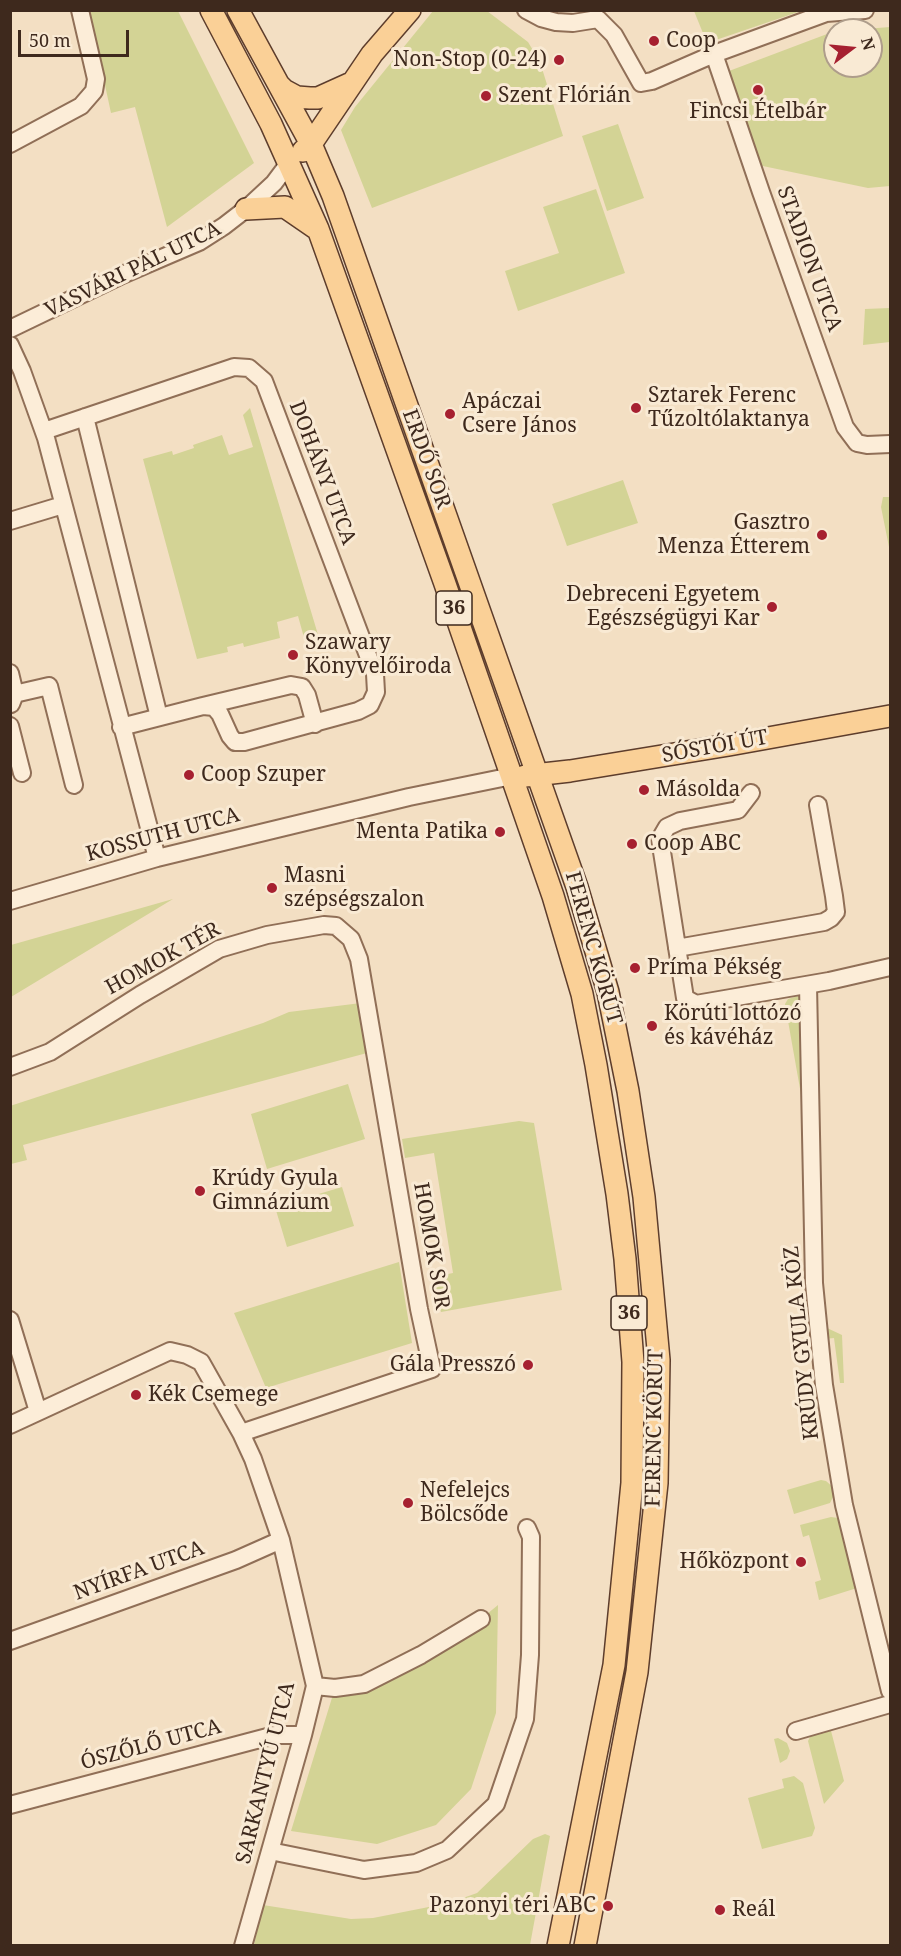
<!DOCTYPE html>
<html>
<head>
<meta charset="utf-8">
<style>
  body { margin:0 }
  #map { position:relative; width:901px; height:1956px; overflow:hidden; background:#f3dfc3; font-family:"Noto Serif",serif }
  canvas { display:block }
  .frame { position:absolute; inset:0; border:12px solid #3e291d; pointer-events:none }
  .north { position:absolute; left:823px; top:18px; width:60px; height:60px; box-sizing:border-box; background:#f9ead4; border:2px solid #ae9d8b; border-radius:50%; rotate:74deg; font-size:16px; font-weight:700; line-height:24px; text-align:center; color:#3e291d }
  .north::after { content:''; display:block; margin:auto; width:21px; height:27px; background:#a62030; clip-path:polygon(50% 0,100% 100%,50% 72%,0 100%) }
  .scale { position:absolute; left:18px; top:30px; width:111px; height:27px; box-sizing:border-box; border:3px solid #3e291d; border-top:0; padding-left:8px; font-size:18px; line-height:21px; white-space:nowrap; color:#3e291d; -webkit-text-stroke:4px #f9ead4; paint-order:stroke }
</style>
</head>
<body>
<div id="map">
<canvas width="901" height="1956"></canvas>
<div class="frame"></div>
<div class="north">N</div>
<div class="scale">50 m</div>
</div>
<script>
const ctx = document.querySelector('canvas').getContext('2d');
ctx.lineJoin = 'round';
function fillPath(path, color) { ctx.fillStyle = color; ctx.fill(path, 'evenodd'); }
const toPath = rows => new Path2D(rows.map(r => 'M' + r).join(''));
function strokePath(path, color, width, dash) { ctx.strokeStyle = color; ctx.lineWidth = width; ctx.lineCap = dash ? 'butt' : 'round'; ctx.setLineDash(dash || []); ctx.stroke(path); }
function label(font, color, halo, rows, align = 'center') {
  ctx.font = font + ' "Noto Serif",serif'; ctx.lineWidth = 6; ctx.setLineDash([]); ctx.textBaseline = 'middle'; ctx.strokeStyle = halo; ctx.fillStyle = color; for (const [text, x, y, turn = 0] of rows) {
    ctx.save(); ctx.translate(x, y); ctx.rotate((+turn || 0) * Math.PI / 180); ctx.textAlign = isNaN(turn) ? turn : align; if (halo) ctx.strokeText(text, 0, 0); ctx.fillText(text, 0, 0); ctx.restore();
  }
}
fillPath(toPath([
  [89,11,178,11,254,163,167,227,135,107,111,113],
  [487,11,528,42,540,62,563,136,372,208,341,130,355,107,433,11],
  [694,11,694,10,801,11,707,43],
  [890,27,890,186,868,188,758,165,729,71,835,31,835,66,871,66,871,30,853,30],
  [618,124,644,198,607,211,582,136],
  [596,189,625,273,518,311,505,271,559,253,543,207],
  [890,308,890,347,890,342,863,345,865,309],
  [250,408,322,648,308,652,298,616,277,622,280,638,244,647,243,643,227,647,228,652,197,659,143,459,172,451,173,455,194,448,193,445,222,435,229,455,253,447,243,415],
  [623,480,638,523,567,546,552,504],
  [883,497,890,497,890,552,881,507],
  [173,899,11,997,11,945],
  [798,996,802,1001,804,1099,802,1100,785,1004,788,999],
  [361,1003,367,1053,23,1145,27,1160,11,1164,10,1106,263,1023,289,1012],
  [348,1084,365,1139,267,1169,251,1114],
  [519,1121,534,1123,562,1290,441,1312,433,1277,453,1273,434,1153,405,1158,402,1139],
  [342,1187,354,1226,287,1247,275,1207],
  [399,1262,412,1343,266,1388,234,1313],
  [827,1328,842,1335,844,1383,840,1383,834,1338,824,1339,824,1329],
  [821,1480,826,1481,834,1488,835,1493,830,1503,794,1514,787,1490],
  [831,1517,838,1518,841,1521,857,1588,819,1600,815,1582,821,1580,809,1535,803,1537,800,1525],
  [498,1605,496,1713,471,1789,436,1825,377,1844,291,1831,335,1688,364,1684,481,1619],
  [830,1727,844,1781,824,1804,808,1741,812,1733],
  [778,1738,787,1743,790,1751,787,1759,780,1763,774,1739],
  [794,1776,803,1783,815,1828,812,1836,762,1849,748,1798,784,1788,782,1779],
  [545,1834,550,1836,530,1945,254,1945,263,1905,351,1919,373,1918,449,1903,477,1893,533,1839]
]), '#d3d395');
const minor = toPath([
  [526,10,541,18,556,22,573,23,598,19,614,35,641,83,652,81,714,54,826,13,865,10],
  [714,54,761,192,845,427,857,443,867,445,890,444],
  [10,144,81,106,94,91,96,79,80,10],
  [10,329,122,275,199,242,224,226,246,209,274,183,289,163],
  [10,345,22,371,46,438,157,858],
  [85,417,159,717],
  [44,431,234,367,249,368,264,381,375,674,376,692,370,705,358,711,244,742,235,742,230,736,220,714,214,707,203,706,121,727],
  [10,521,63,505],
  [10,673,15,694,11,704],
  [10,695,49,686,74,785],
  [203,706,291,685,302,687,307,695,315,724],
  [10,726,22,773],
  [751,793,738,810,680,821,667,827,660,839,685,998,696,1004,829,981,890,967],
  [10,901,157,858,409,797,512,776],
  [677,948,824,922,831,918,836,912,834,896,818,805],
  [808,985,814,1283,824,1385,844,1505,890,1691],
  [10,1067,50,1052,140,995,219,949,267,935,324,925,336,926,351,939,359,959,419,1309,432,1369,241,1433],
  [10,1320,36,1405,40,1410],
  [10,1425,170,1351,187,1355,201,1362,241,1433,253,1459,281,1540,315,1686,303,1735,243,1946],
  [10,1641,236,1560,281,1540],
  [315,1686,335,1688,364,1684,421,1655,481,1619],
  [796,1731,890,1704],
  [10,1805,275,1735,303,1735],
  [270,1851,364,1870,416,1863,447,1850,496,1804,525,1719,530,1655,531,1537,527,1528]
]);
const major = toPath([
  [211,10,271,124,318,229,444,581,553,896,582,994,596,1065,617,1194,625,1259,633,1362,632,1483,614,1665,558,1946],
  [238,10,311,144,333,196,577,887,608,992,628,1091,644,1197,659,1360,657,1483,637,1672,585,1946],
  [279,85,284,90,297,97,310,98,318,98,349,84],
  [303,151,311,144,372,54,410,10],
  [246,209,285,207,317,229],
  [525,776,570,771,729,745,890,716]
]);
strokePath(minor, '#906f57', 20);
strokePath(major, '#5d3d2c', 24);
strokePath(minor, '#fcedd8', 16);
strokePath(major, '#fad097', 21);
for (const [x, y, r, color] of [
  [654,41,6,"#a62030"],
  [559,60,6,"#a62030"],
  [758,90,6,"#a62030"],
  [486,96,6,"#a62030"],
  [636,408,6,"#a62030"],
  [450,414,6,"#a62030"],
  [822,535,6,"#a62030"],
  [772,607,6,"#a62030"],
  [293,655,6,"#a62030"],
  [189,775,6,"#a62030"],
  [644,790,6,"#a62030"],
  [500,832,6,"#a62030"],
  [632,844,6,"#a62030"],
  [272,888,6,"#a62030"],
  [635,968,6,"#a62030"],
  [652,1026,6,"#a62030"],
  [200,1191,6,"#a62030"],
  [528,1365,6,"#a62030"],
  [136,1395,6,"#a62030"],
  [408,1503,6,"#a62030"],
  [801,1562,6,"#a62030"],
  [608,1906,6,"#a62030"],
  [720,1910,6,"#a62030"]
]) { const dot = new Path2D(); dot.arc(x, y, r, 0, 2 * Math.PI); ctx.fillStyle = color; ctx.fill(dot); strokePath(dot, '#f9ead4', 2); }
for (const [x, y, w] of [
  [454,608,36],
  [629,1313,36]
]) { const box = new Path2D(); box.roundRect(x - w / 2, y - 17, w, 34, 4.5); ctx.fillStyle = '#f9ead4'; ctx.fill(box); strokePath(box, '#3e291d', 1.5); }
label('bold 20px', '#3e291d', null, [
  ["36",454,608],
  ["36",629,1313]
]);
label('21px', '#3e291d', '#f9ead4', [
  ["Coop",666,41],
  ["Non-Stop (0-24)",547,60,"right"],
  ["Szent Flórián",498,96],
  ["Fincsi Ételbár",758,112,"center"],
  ["Sztarek Ferenc",648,396],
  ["Tűzoltólaktanya",648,420],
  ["Apáczai",462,402],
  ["Csere János",462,426],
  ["Gasztro",810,523,"right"],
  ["Menza Étterem",810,547,"right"],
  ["Debreceni Egyetem",760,595,"right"],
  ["Egészségügyi Kar",760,619,"right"],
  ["Szawary",305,643],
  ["Könyvelőiroda",305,667],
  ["Coop Szuper",201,775],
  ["Másolda",656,790],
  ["Menta Patika",488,832,"right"],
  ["Coop ABC",644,844],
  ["Masni",284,876],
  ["szépségszalon",284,900],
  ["Príma Pékség",647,968],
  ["Körúti lottózó",664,1014],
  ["és kávéház",664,1038],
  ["Krúdy Gyula",212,1179],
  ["Gimnázium",212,1203],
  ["Gála Presszó",516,1365,"right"],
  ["Kék Csemege",148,1395],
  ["Nefelejcs",420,1491],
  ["Bölcsőde",420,1515],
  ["Hőközpont",789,1562,"right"],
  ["Pazonyi téri ABC",596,1906,"right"],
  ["Reál",732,1910]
], 'left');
label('21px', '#3e291d', '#f9ead4', [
  ["STADION UTCA",809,259,70],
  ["VASVÁRI PÁL UTCA",133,270,-26],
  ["ERDŐ SOR",426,459,70],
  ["DOHÁNY UTCA",322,473,69],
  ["SÓSTÓI ÚT",715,747,-10],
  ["KOSSUTH UTCA",163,835,-15],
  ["FERENC KÖRÚT",593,948,74],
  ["HOMOK TÉR",163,959,-29],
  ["HOMOK SOR",431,1246,80],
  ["KRÚDY GYULA KÖZ",802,1343,-96],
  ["FERENC KÖRÚT",655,1428,-89],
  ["NYÍRFA UTCA",139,1571,-20],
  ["ÓSZŐLŐ UTCA",151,1745,-15],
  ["SARKANTYÚ UTCA",266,1773,-76]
]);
</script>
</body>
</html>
